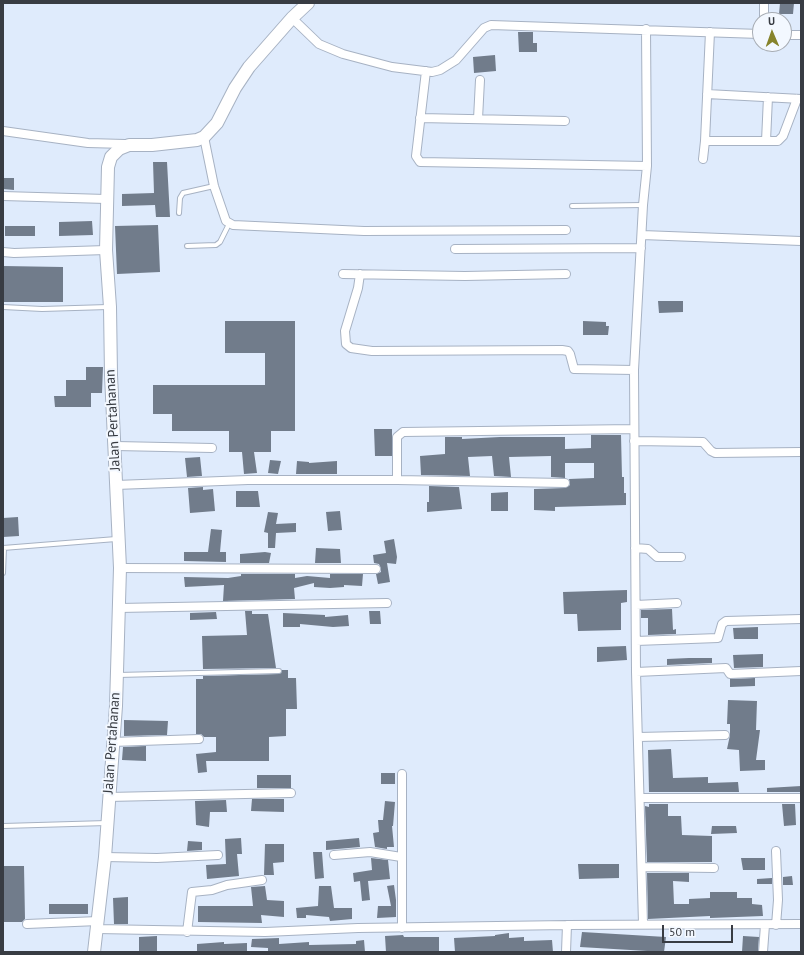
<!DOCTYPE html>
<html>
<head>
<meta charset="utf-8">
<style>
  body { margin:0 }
  #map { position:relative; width:804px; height:955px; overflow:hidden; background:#dfebfc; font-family:"PT Sans",sans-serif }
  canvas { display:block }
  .frame { position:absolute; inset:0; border:4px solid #383c43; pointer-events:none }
  .north { position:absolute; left:752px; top:12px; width:40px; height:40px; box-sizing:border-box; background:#f3f8ff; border:1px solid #a8adb4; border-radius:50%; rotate:358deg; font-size:11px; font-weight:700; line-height:16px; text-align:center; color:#383c43 }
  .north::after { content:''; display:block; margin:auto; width:14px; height:18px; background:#87842c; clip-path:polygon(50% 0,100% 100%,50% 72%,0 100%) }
  .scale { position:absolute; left:662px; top:925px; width:71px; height:18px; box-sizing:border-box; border:2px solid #383c43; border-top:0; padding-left:5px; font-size:12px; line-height:14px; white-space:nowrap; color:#383c43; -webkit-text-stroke:3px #f3f8ff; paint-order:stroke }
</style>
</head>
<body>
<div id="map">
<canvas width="804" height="955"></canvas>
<div class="frame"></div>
<div class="north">U</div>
<div class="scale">50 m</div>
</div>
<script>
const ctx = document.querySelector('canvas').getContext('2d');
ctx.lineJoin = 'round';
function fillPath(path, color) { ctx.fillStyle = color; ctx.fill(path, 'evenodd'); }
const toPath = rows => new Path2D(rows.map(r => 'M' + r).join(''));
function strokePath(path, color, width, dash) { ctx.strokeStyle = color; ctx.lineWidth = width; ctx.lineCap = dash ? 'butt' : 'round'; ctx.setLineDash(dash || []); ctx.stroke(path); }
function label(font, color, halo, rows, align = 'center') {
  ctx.font = font + ' "PT Sans",sans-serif'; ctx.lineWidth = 4; ctx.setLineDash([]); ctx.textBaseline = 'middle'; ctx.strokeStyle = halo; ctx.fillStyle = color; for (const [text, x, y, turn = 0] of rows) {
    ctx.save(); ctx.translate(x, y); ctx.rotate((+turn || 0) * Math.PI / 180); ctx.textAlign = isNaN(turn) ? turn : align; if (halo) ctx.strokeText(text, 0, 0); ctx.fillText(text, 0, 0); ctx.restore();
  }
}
fillPath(toPath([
  [780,3,794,3,793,14,779,14],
  [518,32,533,32,533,43,537,43,537,52,519,52],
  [495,55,496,71,474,73,473,57],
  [153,162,167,162,170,217,156,217,155,205,122,206,122,194,154,193],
  [3,178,14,178,14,190,3,189],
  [92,221,93,235,59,236,59,222],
  [158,225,160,272,117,274,115,226],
  [5,226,35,226,35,236,5,236],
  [3,266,63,267,63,302,3,302],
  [658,301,683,301,683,312,659,313],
  [225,321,295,321,295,431,271,431,271,452,254,452,257,473,244,474,242,452,229,452,229,431,172,431,172,414,153,414,153,385,265,385,265,353,225,353],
  [583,321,606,322,606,326,609,326,608,335,583,335],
  [86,367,103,367,102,393,91,393,91,407,55,407,54,396,66,396,66,380,86,380],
  [374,429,392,429,392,456,375,456],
  [591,435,621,435,622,477,624,477,624,493,626,493,626,505,555,507,555,511,534,510,534,489,565,488,570,485,569,479,594,478,594,463,565,463,565,478,551,477,551,456,509,457,511,477,494,476,492,456,468,457,470,476,421,475,420,456,445,454,445,437,462,437,462,439,500,437,565,437,565,449,591,448],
  [200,457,202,476,187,477,185,458],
  [270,460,281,461,278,474,268,473],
  [297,461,309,462,309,463,337,461,337,474,296,474],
  [429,486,459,487,462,509,427,512,427,502,429,502],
  [203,487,203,490,213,489,215,511,190,513,188,488],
  [236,491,258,491,260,507,236,507],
  [508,492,508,511,491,511,491,493],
  [340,511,342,530,328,531,326,512],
  [268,512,278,513,276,524,296,523,296,532,276,533,275,548,268,548,268,533,264,532],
  [18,517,19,536,3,537,3,518],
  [211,529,222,530,220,552,226,552,226,562,184,561,184,552,208,552],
  [394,539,397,557,396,564,387,563,390,582,378,584,376,574,381,572,381,569,379,564,374,563,373,555,386,553,384,541],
  [316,548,340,549,341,563,315,563],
  [265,552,271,553,269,563,240,563,240,554],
  [241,574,295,574,295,578,307,576,330,578,330,574,363,574,362,586,344,585,344,587,330,588,314,587,314,583,294,588,295,599,223,601,224,585,185,587,184,577,228,578,241,576],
  [627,590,627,602,621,603,621,630,578,631,577,614,564,614,563,592],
  [672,609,673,630,676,629,676,634,648,635,648,618,641,618,641,610],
  [245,611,252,611,252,614,268,614,276,668,203,669,202,636,247,635],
  [369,611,380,611,381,624,370,624],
  [216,612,217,619,190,620,190,613],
  [283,613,325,615,325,617,348,615,349,626,333,627,300,624,300,627,283,627],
  [758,627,758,639,734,639,733,628],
  [626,646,627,660,597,662,597,647],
  [763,654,763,667,734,668,733,655],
  [689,658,712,658,712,663,667,665,667,659],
  [282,670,288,670,288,678,296,678,297,709,286,709,286,736,269,737,269,761,206,761,207,772,198,773,196,754,216,752,216,737,204,737,201,734,196,734,196,679,203,679,203,676,279,674],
  [755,678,755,686,730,687,730,679],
  [728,700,757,701,756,730,760,730,756,760,765,760,765,770,740,771,739,750,727,749,730,735,730,724,727,724],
  [124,720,168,721,167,735,124,736],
  [146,746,146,761,122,760,123,747],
  [671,749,673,778,708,777,708,783,738,782,739,792,649,792,648,750],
  [381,773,395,773,395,784,381,784],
  [257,775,291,775,291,788,257,788],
  [801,786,801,792,767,792,767,788],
  [252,799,284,799,284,812,251,811],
  [226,800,227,812,210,812,209,827,196,825,195,801],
  [385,801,395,802,393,826,392,826,394,847,387,847,387,849,375,847,373,833,379,832,378,820,383,820],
  [649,804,668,804,668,816,681,816,682,835,712,836,712,862,647,862,645,806,649,807],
  [782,804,795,804,796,825,784,826],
  [712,826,736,826,737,833,711,834],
  [241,838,242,854,237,854,239,876,207,879,206,865,226,864,225,839],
  [359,838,360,847,326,850,326,841],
  [188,841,202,842,202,850,187,851],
  [265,844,284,844,284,862,273,863,274,875,264,875],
  [313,852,322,852,324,878,315,879],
  [371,858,388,860,390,879,368,881,370,900,362,901,360,881,354,882,353,873,372,870],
  [741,858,765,858,765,870,743,870],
  [578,864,619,864,619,878,579,879],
  [3,866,24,866,25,919,22,922,3,922],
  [647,873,689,873,689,882,673,881,674,904,689,904,689,899,710,898,710,892,737,892,737,898,752,898,752,904,762,905,763,916,710,918,710,916,648,919],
  [792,876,793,885,783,885,783,877],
  [772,878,772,884,757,884,757,879],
  [394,885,396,900,396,917,377,918,378,906,391,906,387,886],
  [265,886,267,900,284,901,284,917,261,915,262,923,198,922,198,906,253,906,251,887],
  [319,886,331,886,334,908,352,908,352,919,330,921,329,917,306,915,306,918,297,918,296,908,318,906],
  [128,897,128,924,114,924,113,898],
  [49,904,88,904,88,914,49,914],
  [582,932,666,937,664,952,580,947],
  [509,933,509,938,524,937,524,941,552,940,553,952,455,952,454,938,495,936,495,935],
  [403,935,404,937,439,937,439,952,386,952,385,936],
  [157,936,157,952,139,952,139,937],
  [743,936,759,937,758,952,742,952],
  [279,938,279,944,309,942,309,945,356,944,356,941,364,940,365,952,268,952,268,948,251,947,252,939],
  [224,942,224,944,247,943,247,952,197,952,197,944]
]), '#717c8b');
const lane = toPath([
  [572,206,643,205],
  [179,213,180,198,183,193,214,186],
  [187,246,216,245,220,242,229,224],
  [3,307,42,309,108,307],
  [3,548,116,539],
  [3,573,4,548],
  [118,675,279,671],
  [3,826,107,823]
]);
const street = toPath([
  [292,18,319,44,343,54,392,67,432,72,440,70,456,60,484,28,491,25,760,34],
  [764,20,764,3],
  [710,32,705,141,778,141,783,136,797,99],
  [784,35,801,35],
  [426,71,416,156,420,162,647,166],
  [707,94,801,99],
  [420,118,565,121],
  [478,119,480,80],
  [3,131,88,143,125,144],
  [204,137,214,186,226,221,233,225,364,231,566,230],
  [766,141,768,97],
  [703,159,705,141],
  [3,196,106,199],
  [642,235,801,241],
  [455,249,641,248],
  [3,252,14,253,106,250],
  [343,274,465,276,566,274],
  [360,274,358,288,345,331,346,344,351,348,372,351,562,350,568,351,570,354,574,369,634,370],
  [634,441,703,442,711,451,715,453,801,452],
  [116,446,212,448],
  [397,480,397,437,403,432,634,429],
  [116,485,248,480,397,480,565,483],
  [635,548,648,549,657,557,681,557],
  [120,568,376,569],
  [636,605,677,603],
  [119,608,387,603],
  [636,641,718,638,722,624,726,621,801,619],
  [636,672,726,668,730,674,801,671],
  [638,737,725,735],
  [112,742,199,739],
  [108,797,291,793],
  [640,798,801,798],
  [776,851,778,900,776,925],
  [334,855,370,852,401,857],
  [105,857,157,858,218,855],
  [642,867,714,868],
  [27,924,98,921],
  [643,924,636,672,634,370,643,205,647,166,646,29],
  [402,928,402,774],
  [97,929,265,932,358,928,567,925,801,924],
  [187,932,192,892,212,890,227,885,262,880],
  [566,952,567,925],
  [763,952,765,925]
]);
const primary = toPath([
  [94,952,105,857,116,706,120,568,111,375,110,307,106,250,108,167,111,157,119,149,129,145,152,145,197,140,204,137,217,123,235,88,249,67,292,18,308,3]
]);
strokePath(lane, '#a7b2c3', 6);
strokePath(street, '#a7b2c3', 10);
strokePath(primary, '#a7b2c3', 14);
strokePath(lane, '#fff', 4);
strokePath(street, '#fff', 8);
strokePath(primary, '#fff', 12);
label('14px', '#383c43', '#f3f8ff', [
  ["Jalan Pertahanan",113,420,-93],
  ["Jalan Pertahanan",112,743,-86]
]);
</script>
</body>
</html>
